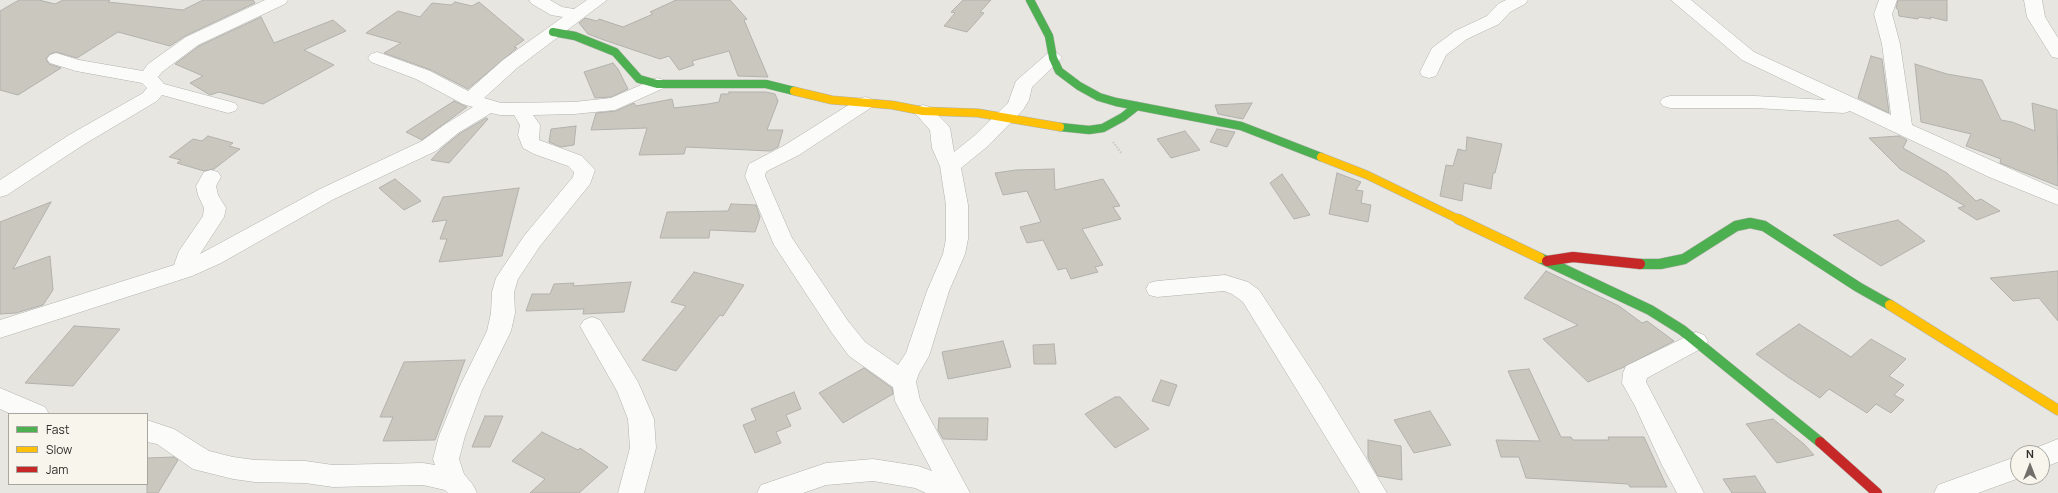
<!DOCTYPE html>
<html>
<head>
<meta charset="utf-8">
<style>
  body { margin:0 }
  #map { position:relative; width:2058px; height:493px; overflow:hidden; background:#e7e6e1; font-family:Manrope,sans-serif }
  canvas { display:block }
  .legend { position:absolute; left:8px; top:413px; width:140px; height:72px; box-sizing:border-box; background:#f7f5ec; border:1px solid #a7a69f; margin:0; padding:5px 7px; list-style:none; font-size:12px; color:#302f2c }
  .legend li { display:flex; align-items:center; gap:8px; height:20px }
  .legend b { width:20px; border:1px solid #a7a69f }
  .north { position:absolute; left:2010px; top:445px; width:40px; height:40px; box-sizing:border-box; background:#f7f5ec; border:1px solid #a7a69f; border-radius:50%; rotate:0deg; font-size:11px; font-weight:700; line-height:16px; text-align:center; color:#302f2c }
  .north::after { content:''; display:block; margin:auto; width:14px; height:18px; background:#706f6b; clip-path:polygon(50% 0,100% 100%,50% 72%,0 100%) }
</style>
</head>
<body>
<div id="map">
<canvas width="2058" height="493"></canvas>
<ul class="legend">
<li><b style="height:5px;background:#4caf50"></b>Fast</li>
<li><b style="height:5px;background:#ffc107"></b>Slow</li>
<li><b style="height:5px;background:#c62828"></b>Jam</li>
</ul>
<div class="north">N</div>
</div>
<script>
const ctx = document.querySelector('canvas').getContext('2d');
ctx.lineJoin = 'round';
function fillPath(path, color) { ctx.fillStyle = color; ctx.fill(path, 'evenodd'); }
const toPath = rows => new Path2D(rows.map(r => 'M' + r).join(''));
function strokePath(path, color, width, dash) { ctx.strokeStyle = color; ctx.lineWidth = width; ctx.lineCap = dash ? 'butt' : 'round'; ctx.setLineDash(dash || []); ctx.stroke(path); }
const building = toPath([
  [19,0,39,0,55,4,63,0,110,0,108,2,183,10,203,0,253,0,255,3,185,36,170,46,118,32,77,58,56,52,50,54,46,59,49,64,61,68,18,95,0,90,0,11,19,0],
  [676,0,730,0,747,19,744,20,768,77,738,76,729,51,692,61,694,65,679,70,669,56,660,59,604,40,588,34,579,23,585,18,597,21,599,19,623,27,653,14,650,12,676,0],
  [963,0,991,0,980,12,984,13,967,32,944,26,955,13,951,12,963,0],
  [1898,0,1947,0,1947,21,1930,17,1931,19,1919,17,1918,19,1899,16,1898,9,1896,8,1898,0],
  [455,2,472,6,479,2,524,40,514,47,517,48,468,89,431,70,384,53,401,43,366,33,398,11,420,17,432,3,451,5,455,2],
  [261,17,274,43,333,20,346,31,304,50,334,65,263,104,219,92,210,95,190,83,203,76,175,64,199,46,261,17],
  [1871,56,1882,59,1889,113,1858,98,1871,56],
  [613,63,618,69,628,89,611,97,595,98,584,72,613,63],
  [1915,64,1947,74,1982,80,2001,120,2012,122,2035,131,2032,103,2057,110,2058,186,2000,163,2001,159,1966,146,1971,134,1921,122,1915,64],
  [729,92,766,92,775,94,778,101,767,130,783,130,778,147,770,151,686,147,684,154,639,155,647,128,591,130,596,113,616,111,634,103,636,106,672,99,674,108,708,104,719,102,721,94,729,94,729,92],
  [454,101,467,107,422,140,406,132,454,101],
  [1252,103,1243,119,1218,114,1215,105,1252,103],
  [486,118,488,119,449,163,431,160,442,148,459,134,486,118],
  [576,126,574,145,561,147,549,142,551,129,576,126],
  [1217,129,1235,132,1227,147,1210,142,1217,129],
  [1185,131,1200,150,1171,158,1157,139,1185,131],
  [208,136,233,143,229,146,240,149,214,169,204,171,177,163,181,160,169,157,193,139,202,141,208,136],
  [1899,136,1907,140,1903,148,1947,173,1976,201,1981,199,2000,211,1977,220,1958,208,1965,206,1900,169,1869,138,1899,136],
  [1467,137,1502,144,1495,173,1493,173,1491,189,1464,183,1462,201,1440,196,1446,165,1453,166,1458,149,1466,151,1467,137],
  [1054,169,1055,190,1103,179,1120,206,1113,207,1121,219,1082,229,1103,265,1095,267,1098,272,1071,279,1066,268,1058,270,1043,240,1027,243,1020,227,1041,222,1027,191,1003,195,995,173,1016,170,1054,169],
  [1337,173,1361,182,1356,190,1363,191,1361,203,1371,205,1368,222,1329,214,1337,173],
  [1282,174,1310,215,1294,219,1270,183,1282,174],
  [395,179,412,193,421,201,404,210,379,188,395,179],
  [519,188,502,256,439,262,447,239,440,239,447,220,432,222,443,197,519,188],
  [51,202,13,269,50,256,53,290,43,305,16,313,0,314,0,222,51,202],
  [731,204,756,205,760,217,755,232,710,230,709,238,660,238,667,212,728,211,731,204],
  [1898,220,1925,241,1881,266,1833,235,1898,220],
  [1546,271,1619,306,1642,323,1647,321,1674,341,1624,367,1588,382,1543,339,1578,325,1524,298,1546,271],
  [2058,271,2058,321,2039,298,2013,301,1990,278,2058,271],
  [694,272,744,285,723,316,720,315,676,371,642,360,686,306,671,302,694,272],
  [631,282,624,312,583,314,584,309,526,311,532,294,550,294,554,284,574,283,573,286,631,282],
  [1799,324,1851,357,1871,339,1906,359,1889,376,1904,385,1894,395,1904,400,1891,413,1876,404,1867,413,1829,389,1820,398,1788,377,1756,354,1799,324],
  [74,326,120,329,73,386,25,383,74,326],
  [1003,341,1011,367,948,379,942,352,1003,341],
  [1054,344,1056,364,1034,364,1033,345,1054,344],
  [465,360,435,440,383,441,393,417,380,417,404,362,465,360],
  [864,368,892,388,893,394,843,423,819,393,864,368],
  [1529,369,1561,437,1571,437,1573,440,1609,440,1608,437,1644,437,1667,487,1630,487,1628,484,1526,478,1519,457,1501,457,1496,440,1540,441,1508,371,1529,369],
  [1161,380,1177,385,1169,406,1152,401,1161,380],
  [794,392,801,409,786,415,791,426,776,432,781,443,755,453,743,425,756,420,751,409,794,392],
  [1115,397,1120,397,1149,429,1115,448,1085,414,1115,397],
  [1430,411,1451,445,1414,453,1394,420,1430,411],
  [485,416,503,416,490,447,472,447,485,416],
  [939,418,988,418,987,440,943,439,938,430,939,418],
  [1773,419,1804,444,1814,455,1777,463,1746,424,1773,419],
  [542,432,578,450,580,448,608,467,579,493,530,493,545,479,512,461,542,432],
  [1368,440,1401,446,1402,480,1378,476,1368,458,1368,440],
  [174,457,178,460,158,493,147,493,147,458,174,457],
  [1755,476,1766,493,1732,493,1723,479,1755,476]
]);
fillPath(building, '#c9c7be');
strokePath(building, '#b2b1ad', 1);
const street = toPath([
  [265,0,288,0,285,4,198,45,162,72,158,77,164,84,235,103,238,107,235,111,228,113,162,95,157,101,83,145,7,195,0,197,0,180,69,135,143,93,147,88,142,83,76,71,50,63,47,59,50,55,56,53,79,60,143,71,148,64,186,37,265,0],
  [529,0,550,0,562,7,574,9,587,0,607,0,517,68,484,98,501,103,574,102,611,98,657,78,664,80,666,84,664,88,615,110,574,114,533,115,540,125,539,140,582,156,595,170,590,184,540,246,518,279,514,292,515,313,511,331,482,390,465,436,459,459,464,474,473,485,477,493,448,493,445,490,423,485,333,487,305,483,255,482,233,479,193,469,157,444,147,442,147,420,174,429,209,451,233,457,255,460,305,461,333,465,423,463,435,465,433,459,439,436,458,390,487,331,491,313,492,292,496,278,524,236,573,177,574,172,568,166,534,154,523,148,518,135,520,125,514,115,500,115,491,113,458,133,436,151,334,199,221,263,192,276,0,338,0,320,174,265,179,251,203,216,204,208,198,195,196,186,204,172,211,170,218,172,221,177,216,186,218,195,226,208,224,217,200,254,320,189,422,141,444,125,473,107,463,104,416,79,371,62,368,58,371,54,377,52,383,54,430,71,468,91,503,60,563,17,551,15,532,4,529,0],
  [1506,0,1528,0,1525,4,1510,12,1499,24,1467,39,1446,55,1436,76,1429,78,1422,76,1420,72,1432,48,1455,31,1487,16,1498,4,1506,0],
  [1671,0,1691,0,1754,52,1891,115,1882,44,1874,14,1879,0,1897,0,1892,14,1900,44,1912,125,2058,190,2058,205,1989,177,1850,111,1844,113,1755,108,1670,108,1663,106,1660,102,1663,98,1670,96,1755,96,1826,100,1742,60,1671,0],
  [2024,0,2042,0,2045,17,2058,38,2058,58,2052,57,2027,17,2024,0],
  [1053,52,1059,54,1062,58,1032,87,1029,100,1023,110,988,146,961,168,968,205,968,239,965,254,949,291,929,356,919,373,916,382,920,400,970,493,926,493,915,488,873,481,826,485,803,493,757,493,761,485,826,463,873,459,918,466,932,471,895,401,893,387,849,356,832,333,774,245,745,176,749,164,785,145,858,99,865,97,872,99,875,103,872,107,799,155,769,170,766,172,765,176,792,238,848,321,865,342,898,365,906,353,927,291,943,254,946,239,946,205,940,166,932,148,930,130,913,111,916,107,923,105,930,107,947,124,950,128,954,152,974,136,1008,103,1016,81,1047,54,1053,52],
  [1225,275,1248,282,1259,290,1323,388,1387,493,1360,493,1243,302,1232,294,1224,291,1157,297,1149,295,1146,289,1149,283,1157,281,1225,275],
  [592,317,600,320,638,382,654,419,656,448,644,493,618,493,630,448,628,419,617,391,580,326,584,320,592,317],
  [1696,332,1704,335,1708,341,1704,347,1647,378,1646,382,1704,493,1677,493,1662,465,1635,406,1622,383,1623,373,1626,366,1696,332],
  [0,388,45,407,49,414,11,414,0,409,0,388],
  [2058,439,2058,462,2042,468,2042,453,2031,453,2033,449,2058,439],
  [2018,456,2018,477,2022,477,1978,493,1934,493,1938,485,2018,456]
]);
const fastFar1 = toPath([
  [1030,0,1049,36,1053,58,1059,71,1079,86,1099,97,1116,102,1241,126,1321,157],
  [553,32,575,36,615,52,639,79,657,84,766,84,794,91],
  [1060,127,1089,130,1103,128,1123,117,1137,106]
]);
const fast = toPath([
  [1540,258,1650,310,1682,330,1820,442],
  [1640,264,1660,264,1684,259,1736,226,1750,223,1764,226,1858,287,1890,305]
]);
const slowFar1 = toPath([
  [794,91,832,100,892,105,923,111,978,113,1060,127],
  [1321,157,1367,175,1460,220]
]);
const slow = toPath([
  [1458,219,1540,258],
  [1890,305,2058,410]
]);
const jam = toPath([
  [1547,261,1573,257,1640,264],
  [1820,442,1877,493]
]);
strokePath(street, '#b1b1ad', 1);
strokePath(fastFar1, '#b1b1ad', 9);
strokePath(fast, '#b1b1ad', 11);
strokePath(slowFar1, '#b1b1ad', 9);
strokePath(slow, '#b1b1ad', 11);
strokePath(jam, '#b1b1ad', 11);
strokePath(toPath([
  [1113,142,1122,154]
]), '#c8c7c5', 2, [1.5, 1.5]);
fillPath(street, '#fbfbfa');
strokePath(fastFar1, '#4caf50', 8);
strokePath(fast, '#4caf50', 10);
strokePath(slowFar1, '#ffc107', 8);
strokePath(slow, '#ffc107', 10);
strokePath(jam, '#c62828', 10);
</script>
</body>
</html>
